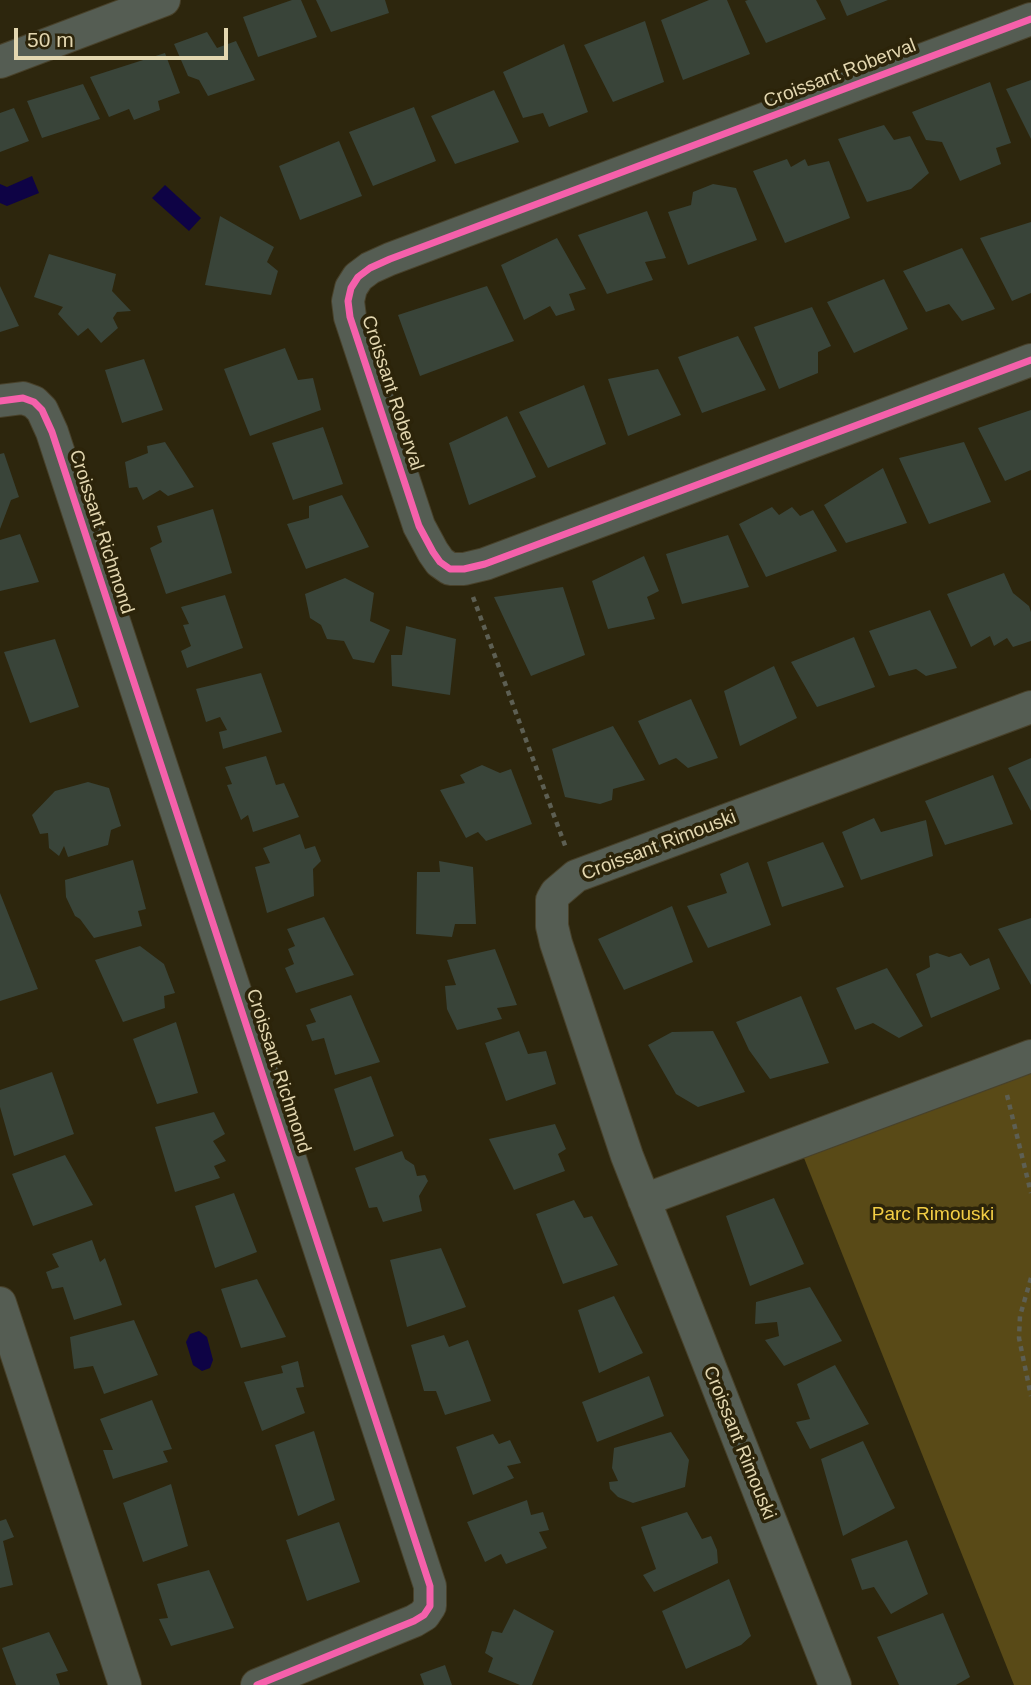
<!DOCTYPE html>
<html>
<head>
<meta charset="utf-8">
<style>
  body { margin:0 }
  #map { position:relative; width:1031px; height:1685px; overflow:hidden; background:#2d260d; font-family:Helvetica,sans-serif }
  canvas { display:block }
  .scale { position:absolute; left:14px; top:28px; width:214px; height:32px; box-sizing:border-box; border:4px solid #e3d7b0; border-top:0; padding-left:9px; font-size:21px; line-height:24px; white-space:nowrap; color:#e3d7b0; -webkit-text-stroke:5px #2c240a; paint-order:stroke }
</style>
</head>
<body>
<div id="map">
<canvas width="1031" height="1685"></canvas>
<div class="scale">50 m</div>
</div>
<script>
const ctx = document.querySelector('canvas').getContext('2d');
ctx.lineJoin = 'round';
function fillPath(path, color) { ctx.fillStyle = color; ctx.fill(path, 'evenodd'); }
const toPath = rows => new Path2D(rows.map(r => 'M' + r).join(''));
function strokePath(path, color, width, dash) { ctx.strokeStyle = color; ctx.lineWidth = width; ctx.lineCap = dash ? 'butt' : 'round'; ctx.setLineDash(dash || []); ctx.stroke(path); }
function label(font, color, halo, rows, align = 'center') {
  ctx.font = font + ' Helvetica,sans-serif'; ctx.lineWidth = 7; ctx.setLineDash([]); ctx.textBaseline = 'middle'; ctx.strokeStyle = halo; ctx.fillStyle = color; for (const [text, x, y, turn = 0] of rows) {
    ctx.save(); ctx.translate(x, y); ctx.rotate((+turn || 0) * Math.PI / 180); ctx.textAlign = isNaN(turn) ? turn : align; if (halo) ctx.strokeText(text, 0, 0); ctx.fillText(text, 0, 0); ctx.restore();
  }
}
fillPath(toPath([
  [1031,1073,1031,1685,1014,1685,804,1158]
]), '#594a17');
fillPath(toPath([
  [32,176,39,193,7,206,0,203,0,184,7,187],
  [165,185,201,218,189,231,152,198],
  [199,1331,207,1337,213,1360,210,1368,202,1371,193,1365,186,1342,190,1334]
]), '#0e0345');
fillPath(toPath([
  [292,0,301,0,317,37,258,57,243,17],
  [316,0,385,0,389,13,331,32],
  [709,0,727,0,750,54,683,80,661,20],
  [748,0,816,0,826,19,766,43,745,1],
  [840,0,888,0,847,16],
  [645,21,664,82,613,102,584,45],
  [207,32,217,48,236,41,255,80,208,96,199,80,188,76,174,44],
  [564,44,588,112,549,127,543,113,523,118,503,72],
  [165,53,180,93,158,101,160,110,134,120,129,109,109,117,90,77],
  [1031,80,1031,139,1006,89],
  [990,82,1011,143,996,148,1001,164,960,181,942,142,926,140,912,112],
  [83,84,100,119,42,138,27,101],
  [494,90,519,142,455,164,431,116],
  [414,107,436,161,373,186,349,132],
  [14,108,29,141,0,152,0,113],
  [884,125,894,140,910,136,929,173,911,189,867,202,838,139],
  [339,141,362,196,300,220,279,166],
  [787,159,791,167,805,159,808,166,829,161,850,218,785,243,753,171],
  [713,184,736,188,757,240,688,265,668,212,691,205,693,192],
  [647,211,666,258,645,262,653,280,607,294,578,235],
  [220,216,274,247,267,262,278,271,271,295,205,285],
  [1031,222,1031,293,1012,301,980,238],
  [557,238,586,289,569,294,575,310,556,316,550,306,524,320,501,265],
  [962,248,995,309,962,321,949,304,926,312,903,271],
  [49,254,116,274,112,291,131,311,117,312,113,318,118,328,101,343,88,328,78,336,58,314,63,307,34,297],
  [884,279,908,329,854,353,827,302],
  [0,286,19,326,0,332],
  [487,286,514,341,420,376,398,315],
  [812,307,831,346,818,352,818,373,779,389,754,327],
  [738,336,766,390,702,413,678,357],
  [285,348,298,380,313,378,321,410,250,436,224,369],
  [144,359,163,410,122,423,105,370],
  [658,369,681,415,628,436,608,379],
  [584,385,606,444,548,468,519,412],
  [1031,410,1031,470,1005,481,978,428],
  [507,416,536,477,469,505,449,443],
  [323,427,343,484,293,500,272,443],
  [165,442,194,487,168,496,160,490,143,500,137,487,129,488,125,462,148,453,147,446],
  [964,442,991,502,929,524,899,458],
  [4,453,19,497,11,500,0,529,0,454],
  [883,468,907,523,846,543,824,505],
  [342,495,369,547,306,569,287,524,309,518,309,506],
  [772,507,779,515,792,507,800,516,813,510,837,551,766,577,739,524],
  [213,509,232,573,166,594,150,548,162,542,157,526],
  [20,534,39,582,0,591,0,540],
  [728,535,749,587,682,604,666,554],
  [644,556,659,591,647,597,655,619,608,629,592,581],
  [1004,573,1013,593,1029,606,1031,612,1031,641,1013,647,1007,638,994,646,990,636,971,647,947,594],
  [345,578,374,593,370,621,390,630,374,663,353,659,344,641,327,639,321,625,310,618,305,594],
  [563,587,585,655,531,676,494,597],
  [225,595,243,648,187,668,181,651,191,646,183,625,189,624,181,607],
  [930,610,957,668,926,676,916,669,889,676,869,631],
  [406,626,456,639,450,695,392,686,391,655,402,655],
  [854,637,875,687,817,707,791,662],
  [55,639,79,707,30,723,4,652],
  [774,666,797,718,740,746,724,691],
  [261,673,282,732,223,749,219,732,227,730,220,717,206,722,196,689],
  [691,699,718,758,688,768,676,758,659,765,638,721],
  [613,726,645,780,613,789,612,800,600,804,565,797,552,749],
  [266,756,276,785,284,783,299,817,253,832,248,815,241,820,227,785,232,784,225,767],
  [1031,758,1031,811,1008,768],
  [482,765,500,773,511,769,532,824,486,841,478,832,466,838,440,790,465,783,460,775],
  [993,775,1013,824,945,845,925,801],
  [88,782,109,788,121,826,111,830,108,845,68,857,64,846,59,856,49,848,48,833,40,834,32,815,55,791],
  [874,818,881,832,926,820,933,856,861,880,842,832],
  [300,834,305,849,315,846,321,861,313,869,314,896,267,913,255,867,270,863,263,848],
  [823,842,844,887,782,907,767,862],
  [133,860,146,909,138,911,142,926,94,938,80,919,75,916,66,897,65,880],
  [439,861,473,867,476,924,455,924,452,937,416,934,417,872,440,872],
  [748,862,771,925,708,948,687,906,727,893,720,874],
  [0,893,38,989,0,1001],
  [672,906,693,962,624,990,598,939],
  [324,917,354,975,296,993,285,968,294,964,288,949,295,946,287,929],
  [1031,918,1031,985,998,929],
  [140,946,164,964,175,993,164,996,165,1008,123,1022,95,960],
  [495,949,517,1005,497,1008,502,1019,457,1030,447,1009,445,986,456,985,447,960],
  [937,953,949,957,961,953,970,966,989,958,1000,989,931,1018,916,974,930,967,929,956],
  [887,968,923,1026,899,1038,873,1023,855,1030,836,988],
  [351,995,380,1062,335,1075,324,1038,312,1041,306,1025,316,1022,310,1009],
  [801,996,829,1063,770,1079,749,1050,736,1022],
  [176,1022,198,1093,157,1104,133,1039],
  [519,1031,528,1054,546,1051,556,1084,506,1101,485,1043],
  [713,1031,745,1092,698,1107,676,1094,648,1045,672,1032],
  [52,1072,74,1134,14,1156,0,1107,0,1090],
  [371,1076,394,1136,354,1151,334,1089],
  [214,1112,225,1134,213,1141,226,1161,214,1166,220,1178,175,1192,155,1127],
  [555,1124,566,1149,558,1154,565,1171,514,1190,489,1139],
  [402,1151,405,1159,414,1165,417,1176,425,1175,428,1181,419,1196,422,1211,383,1222,377,1207,369,1208,355,1168],
  [65,1155,93,1205,33,1226,12,1174],
  [234,1193,257,1252,215,1268,195,1206],
  [774,1198,804,1264,750,1286,726,1216],
  [574,1200,584,1218,592,1216,618,1265,563,1284,536,1214],
  [92,1240,100,1262,105,1258,122,1305,74,1320,63,1287,52,1289,46,1272,59,1267,52,1254],
  [441,1248,466,1307,407,1327,390,1260],
  [257,1279,286,1337,241,1348,221,1289],
  [810,1287,842,1341,784,1366,765,1340,779,1336,777,1322,755,1324,756,1302],
  [614,1296,643,1353,599,1373,578,1310],
  [134,1320,158,1375,104,1394,93,1366,74,1369,70,1337],
  [444,1335,449,1347,468,1340,491,1401,445,1415,436,1391,424,1391,411,1345],
  [298,1361,304,1387,296,1388,305,1413,262,1431,244,1382,283,1373,281,1366],
  [835,1365,869,1424,810,1449,796,1422,810,1419,797,1384],
  [649,1376,664,1416,597,1442,582,1402],
  [152,1400,172,1449,163,1451,168,1462,113,1479,103,1450,113,1450,100,1419],
  [314,1431,335,1500,298,1516,275,1445],
  [671,1432,689,1460,685,1487,633,1503,618,1497,610,1489,609,1482,618,1481,612,1468,614,1448],
  [493,1434,499,1444,510,1440,521,1463,507,1466,514,1478,473,1495,456,1447],
  [863,1441,895,1508,843,1536,821,1459],
  [171,1484,188,1546,143,1562,123,1503],
  [527,1500,531,1515,543,1512,549,1530,539,1532,547,1548,506,1564,501,1554,485,1562,467,1522],
  [687,1512,702,1539,711,1536,717,1550,718,1563,654,1592,643,1575,656,1569,641,1527],
  [6,1519,14,1537,3,1541,13,1585,0,1588,0,1521],
  [339,1522,360,1582,307,1601,286,1540],
  [907,1540,928,1594,891,1614,874,1587,862,1590,851,1559],
  [209,1570,234,1628,171,1646,159,1619,168,1618,157,1584],
  [729,1579,751,1636,741,1645,686,1669,662,1611],
  [514,1609,554,1631,532,1685,520,1685,488,1672,493,1658,485,1653,492,1631,502,1633],
  [943,1613,970,1677,956,1685,899,1685,877,1637],
  [49,1632,68,1671,56,1674,60,1685,16,1685,2,1648],
  [445,1665,452,1685,424,1685,420,1674]
]), '#394439');
const street = toPath([
  [1031,19,390,259,370,268,358,277,351,288,348,301,350,317,419,526,433,552,440,562,450,569,464,569,485,564,1031,360],
  [0,62,164,0],
  [0,401,23,398,34,402,42,410,52,432,430,1586,430,1606,424,1615,414,1621,257,1685],
  [644,1200,1031,1056],
  [0,1303,125,1685],
  [835,1685,627,1156,556,943,552,926,552,900,556,893,576,876,1031,707]
]);
strokePath(street, '#48412a', 34);
strokePath(toPath([
  [473,597,566,848],
  [1007,1095,1031,1193],
  [1031,1278,1020,1316,1019,1338,1031,1396]
]), '#5d5f53', 4.5, [5, 5]);
strokePath(street, '#555d53', 32);
strokePath(toPath([
  [1031,19,390,259,370,268,358,277,351,288,348,301,350,317,419,526,433,552,440,562,450,569,464,569,485,564,1031,360],
  [0,401,23,398,34,402,42,410,52,432,430,1586,430,1606,424,1615,414,1621,257,1685]
]), '#f560ab', 7);
label('19px', '#e3d7b0', '#2c240a', [
  ["Croissant Roberval",840,74,-21],
  ["Croissant Roberval",392,393,72],
  ["Croissant Richmond",101,532,72],
  ["Croissant Rimouski",659,846,-21],
  ["Croissant Richmond",278,1071,72],
  ["Croissant Rimouski",739,1443,68]
]);
label('19px', '#f3ce45', '#2c240a', [
  ["Parc Rimouski",933,1215]
]);
</script>
</body>
</html>
